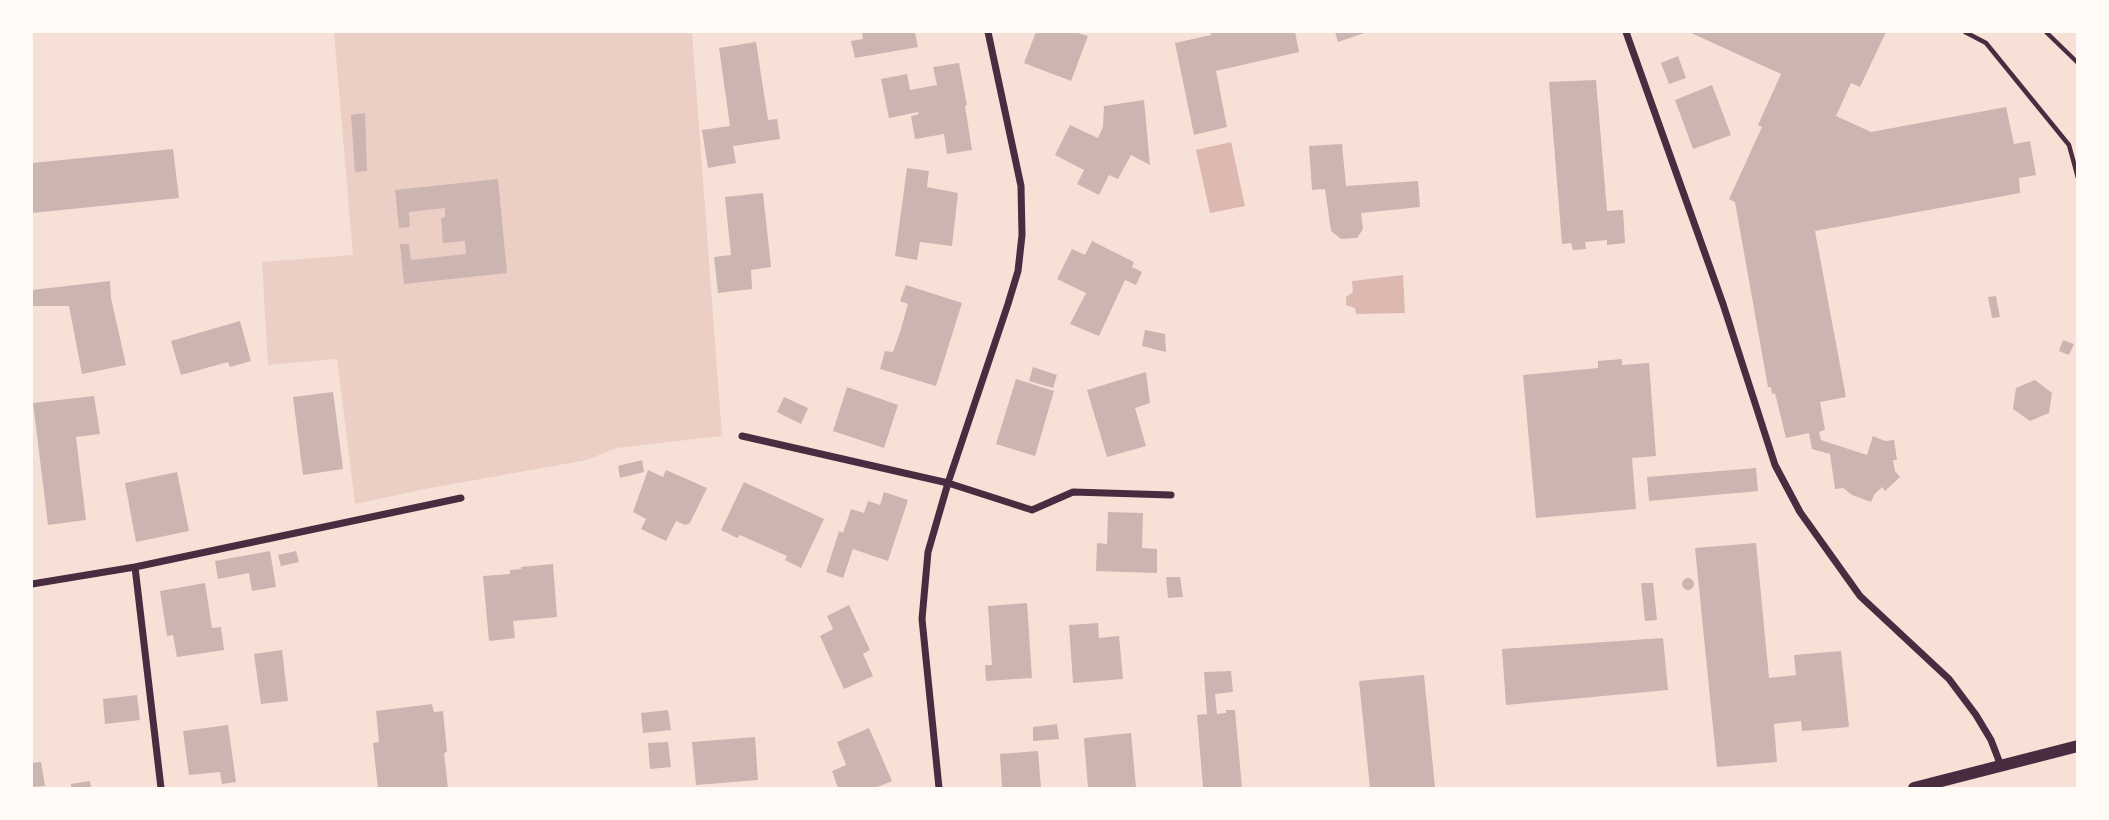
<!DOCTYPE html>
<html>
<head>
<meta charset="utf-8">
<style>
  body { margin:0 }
  #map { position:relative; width:2109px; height:820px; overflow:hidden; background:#f7e1d7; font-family:"Varela Round",sans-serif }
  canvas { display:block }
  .frame { position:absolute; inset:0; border:33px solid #fffaf5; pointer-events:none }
</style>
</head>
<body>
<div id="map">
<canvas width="2109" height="820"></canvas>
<div class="frame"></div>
</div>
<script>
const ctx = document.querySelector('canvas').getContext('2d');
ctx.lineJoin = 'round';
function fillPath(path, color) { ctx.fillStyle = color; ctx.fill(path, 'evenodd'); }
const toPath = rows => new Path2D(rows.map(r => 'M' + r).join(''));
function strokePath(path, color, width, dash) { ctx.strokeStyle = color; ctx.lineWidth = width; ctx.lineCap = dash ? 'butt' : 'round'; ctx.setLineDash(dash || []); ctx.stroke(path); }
fillPath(toPath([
  [334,32,692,32,722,436,616,448,587,460,425,489,355,504,337,359,268,365,262,262,353,255]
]), '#ebcfc5');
fillPath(toPath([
  [1231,142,1245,206,1210,213,1196,150],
  [1403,275,1405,313,1356,314,1355,308,1346,305,1346,297,1353,292,1352,281]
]), '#dcb8b0');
fillPath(toPath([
  [862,32,915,32,918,47,855,58,851,41,863,39],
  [1036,32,1075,32,1088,36,1071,81,1024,63],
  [1211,32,1295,32,1299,52,1216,71,1227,127,1194,135,1175,43,1211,35],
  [1335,32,1367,32,1338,42],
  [1689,32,1886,32,1860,87,1851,83,1836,116,1871,132,2006,107,2014,144,2030,141,2036,175,2019,178,2020,193,1815,231,1846,397,1820,402,1825,430,1819,432,1821,440,1867,455,1873,436,1885,441,1894,440,1897,460,1893,460,1895,471,1900,477,1885,491,1882,487,1874,495,1871,502,1852,495,1843,488,1835,489,1830,454,1812,449,1809,433,1786,438,1775,393,1772,394,1771,387,1768,387,1735,202,1729,199,1762,127,1758,125,1781,74],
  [756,42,768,120,777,119,780,139,733,146,736,163,708,168,702,130,730,126,719,48],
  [1678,56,1686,78,1669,84,1661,63],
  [959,63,967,105,965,106,972,150,947,154,944,134,915,139,911,116,919,114,918,112,889,118,881,79,907,74,910,90,937,85,933,67],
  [1596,80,1607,211,1623,210,1625,243,1607,245,1607,240,1585,242,1586,249,1573,250,1571,243,1562,244,1549,82],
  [1712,85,1731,135,1693,149,1675,100],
  [1144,100,1150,165,1131,155,1118,179,1109,175,1099,195,1077,184,1084,170,1055,155,1070,125,1098,138,1103,127,1104,106],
  [365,113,367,171,355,172,351,115],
  [1342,144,1346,186,1418,181,1420,207,1361,213,1363,229,1357,238,1341,239,1331,231,1325,189,1312,190,1309,146],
  [173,149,179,198,32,213,32,163],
  [907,168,929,171,927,187,958,193,952,246,920,242,917,260,895,256],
  [498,179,507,273,404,284,400,244,409,244,411,260,466,254,465,241,443,243,441,218,445,217,445,208,409,212,410,227,399,228,395,190],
  [763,193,771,267,751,270,752,289,718,293,714,257,731,255,725,197],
  [1092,241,1134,262,1132,267,1142,272,1136,285,1125,280,1099,336,1070,324,1086,293,1057,279,1072,249,1085,255],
  [110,281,111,298,126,365,82,374,69,306,32,306,32,290],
  [906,285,962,303,936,386,880,369,885,351,893,352,900,332,908,304,900,301],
  [1996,296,2000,317,1992,318,1988,297],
  [240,321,251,361,230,367,228,362,181,375,171,341],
  [1145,330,1165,334,1166,352,1142,346],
  [2063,340,2074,344,2069,355,2059,351],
  [1622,359,1622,365,1649,363,1656,456,1632,458,1636,509,1536,518,1523,375,1598,368,1598,361],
  [1033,367,1057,375,1053,388,1029,381],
  [1146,372,1150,403,1135,408,1146,446,1107,457,1087,390],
  [1016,379,1054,391,1035,456,996,444],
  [2035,380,2052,393,2049,413,2030,421,2013,409,2016,388],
  [847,387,898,405,884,448,833,431],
  [333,392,343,469,303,475,293,397],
  [94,396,100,434,76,437,86,520,48,525,33,403],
  [784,397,808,408,801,424,777,412],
  [642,460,644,472,620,478,618,466],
  [1756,468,1758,491,1649,501,1647,477],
  [648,470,663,477,666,470,707,488,690,523,685,525,676,521,666,541,641,529,646,519,633,512],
  [177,472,189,531,136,542,125,483],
  [744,482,824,519,801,568,785,560,787,556,740,535,737,538,721,530],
  [884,492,908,500,888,561,853,549,843,578,826,572,839,531,843,533,851,509,864,513,868,501,880,505],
  [1108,512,1143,513,1142,548,1157,549,1157,573,1096,571,1097,543,1107,544],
  [1756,543,1769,678,1796,675,1794,655,1841,651,1849,727,1802,731,1801,721,1774,724,1777,762,1717,767,1695,548],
  [270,551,276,587,252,591,249,573,218,579,215,561],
  [296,551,299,562,281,566,278,555],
  [553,564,557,617,513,621,515,638,489,641,483,576,510,574,510,570,521,569,521,567],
  [1166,577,1180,577,1183,597,1168,598],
  '1682 584a6 6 0 1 1 12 0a6 6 0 1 1-12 0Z',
  [205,583,212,628,221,627,224,650,177,657,173,635,167,636,160,591],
  [1641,583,1653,583,1657,620,1645,621],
  [1027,603,1032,678,986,681,985,665,992,665,988,606],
  [849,605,870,650,863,654,873,676,844,689,820,636,833,629,827,616],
  [1098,623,1099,638,1119,636,1123,679,1073,683,1069,625],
  [1663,638,1668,690,1506,705,1502,649],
  [282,650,288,701,261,704,254,654],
  [1231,671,1233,692,1215,694,1217,714,1226,713,1226,710,1235,710,1242,788,1203,788,1197,715,1207,714,1204,672],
  [1424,675,1435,788,1370,788,1359,681],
  [137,695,140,720,105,724,103,699],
  [432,704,434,712,443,711,447,752,444,753,448,788,378,788,373,743,379,742,376,711],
  [668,710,671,730,643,733,641,713],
  [1057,724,1059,739,1033,741,1033,727],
  [228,725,236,782,222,784,220,772,189,775,183,731],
  [869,728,892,781,875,788,838,788,832,771,846,765,837,742],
  [1131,733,1136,788,1088,788,1084,738],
  [755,737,758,780,696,785,692,742],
  [668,742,671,767,650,769,648,743],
  [1038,751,1041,788,1002,788,1000,754],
  [41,762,45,786,32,787,32,763],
  [90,781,91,788,71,788,71,784]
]), '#ccb4b1');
strokePath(toPath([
  [1965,32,1986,43,2069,145,2078,178],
  [2046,32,2078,63]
]), '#4a2c40', 4.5);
strokePath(toPath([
  [1626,32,1723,304,1775,465,1800,512,1860,596,1949,679,1976,715,1991,740,2001,766],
  [742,436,948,483,1032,510,1073,492,1171,495],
  [135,567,161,788],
  [32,584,135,567,461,498],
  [939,788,922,619,928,552,948,483,1008,304,1018,271,1022,235,1021,186,988,32]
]), '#4a2c40', 7);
strokePath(toPath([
  [1914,788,2078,746]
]), '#4a2c40', 12);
</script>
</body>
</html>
